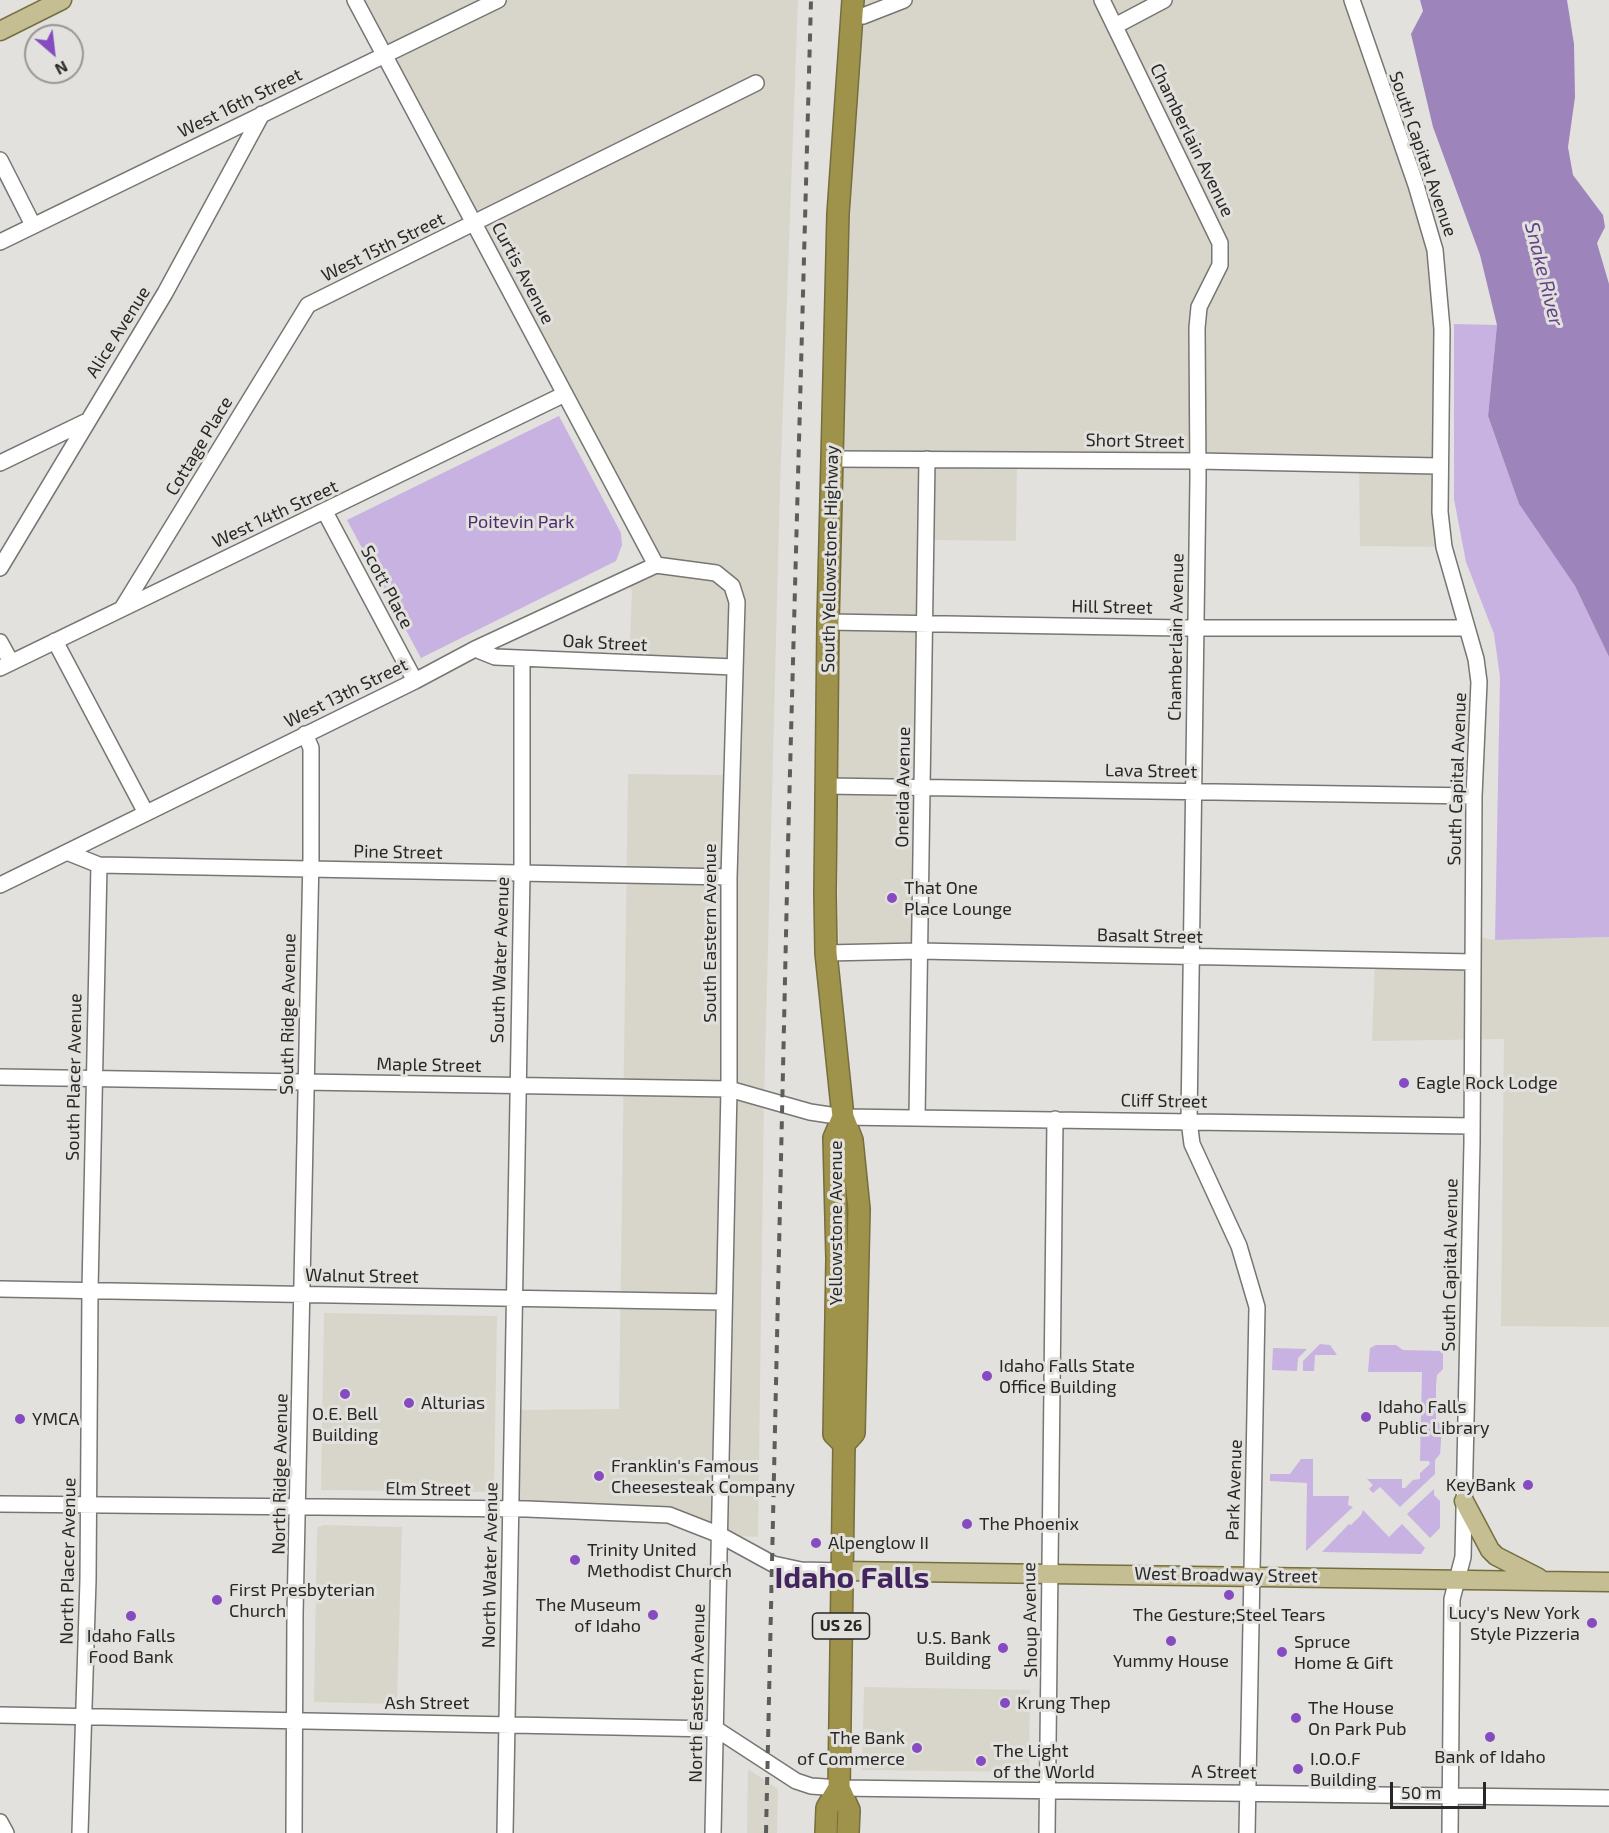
<!DOCTYPE html>
<html>
<head>
<meta charset="utf-8">
<style>
  body { margin:0 }
  #map { position:relative; width:1609px; height:1833px; overflow:hidden; background:#e2e1dd; font-family:"Exo 2",sans-serif }
  canvas { display:block }
  .north { position:absolute; left:24px; top:24px; width:60px; height:60px; box-sizing:border-box; background:#e2e1dd; border:2px solid #989794; border-radius:50%; rotate:152deg; font-size:16px; font-weight:700; line-height:24px; text-align:center; color:#282827 }
  .north::after { content:''; display:block; margin:auto; width:21px; height:27px; background:#874bc1; clip-path:polygon(50% 0,100% 100%,50% 72%,0 100%) }
  .scale { position:absolute; left:1390px; top:1782px; width:96px; height:27px; box-sizing:border-box; border:3px solid #282827; border-top:0; padding-left:8px; font-size:18px; line-height:21px; white-space:nowrap; color:#282827; -webkit-text-stroke:4px #e2e1dd; paint-order:stroke }
</style>
</head>
<body>
<div id="map">
<canvas width="1609" height="1833"></canvas>
<div class="north">N</div>
<div class="scale">50 m</div>
</div>
<script>
const ctx = document.querySelector('canvas').getContext('2d');
ctx.lineJoin = 'round';
function fillPath(path, color) { ctx.fillStyle = color; ctx.fill(path, 'evenodd'); }
const toPath = rows => new Path2D(rows.map(r => 'M' + r).join(''));
function strokePath(path, color, width, dash) { ctx.strokeStyle = color; ctx.lineWidth = width; ctx.lineCap = dash ? 'butt' : 'round'; ctx.setLineDash(dash || []); ctx.stroke(path); }
function label(font, color, halo, rows, align = 'center') {
  ctx.font = font + ' "Exo 2",sans-serif'; ctx.lineWidth = 6; ctx.setLineDash([]); ctx.textBaseline = 'middle'; ctx.strokeStyle = halo; ctx.fillStyle = color; for (const [text, x, y, turn = 0] of rows) {
    ctx.save(); ctx.translate(x, y); ctx.rotate((+turn || 0) * Math.PI / 180); ctx.textAlign = isNaN(turn) ? turn : align; if (halo) ctx.strokeText(text, 0, 0); ctx.fillText(text, 0, 0); ctx.restore();
  }
}
fillPath(toPath([
  [356,0,798,0,780,488,764,1100,758,1537,720,1535,690,1521,510,1509,513,1410,619,1409,628,774,732,775,734,667,629,664,632,592,627,578,655,566],
  [858,0,1352,0,1435,250,1444,547,1360,546,1359,465,1017,460,1016,541,927,540,919,951,839,952,836,785,842,460],
  [1473,936,1495,940,1609,937,1609,1327,1501,1326,1504,1039,1372,1041,1375,960,1472,962],
  [324,1313,497,1316,494,1492,321,1490],
  [324,1525,402,1527,397,1704,314,1702,317,1532,318,1527],
  [864,1687,1030,1690,1029,1772,862,1770],
  [748,1769,778,1789,777,1833,747,1833]
]), '#d8d6cb');
fillPath(toPath([
  [1454,324,1497,325,1488,416,1519,504,1575,586,1609,657,1609,937,1495,940,1500,677,1494,634,1466,562,1454,499],
  [559,416,621,533,622,545,616,561,421,658,347,520],
  [1320,1344,1330,1345,1337,1355,1315,1355,1314,1371,1303,1371,1303,1361],
  [1376,1345,1396,1345,1403,1350,1443,1351,1443,1369,1437,1375,1436,1385,1436,1420,1442,1426,1440,1454,1435,1460,1435,1474,1400,1507,1380,1487,1373,1493,1369,1489,1373,1485,1367,1479,1402,1479,1402,1488,1405,1488,1413,1480,1420,1479,1420,1473,1430,1464,1429,1461,1420,1461,1422,1372,1368,1372,1370,1348],
  [1273,1348,1307,1349,1298,1358,1297,1371,1272,1370],
  [1301,1459,1313,1459,1313,1496,1349,1496,1348,1505,1353,1507,1306,1551,1307,1483,1270,1481,1270,1474,1290,1474],
  [1434,1489,1434,1495,1440,1501,1440,1528,1430,1538,1407,1514],
  [1363,1510,1389,1537,1402,1524,1425,1548,1421,1554,1322,1552,1349,1524,1351,1525,1361,1515]
]), '#c7b2e2');
fillPath(toPath([
  [1420,0,1567,0,1574,44,1575,97,1568,147,1573,175,1603,215,1605,227,1597,243,1609,284,1609,657,1575,586,1519,504,1488,416,1497,325,1480,255,1433,127,1411,34,1423,11]
]), '#9d85bb');
const minor = toPath([
  [355,0,656,565],
  [1102,0,1220,243,1220,265,1199,307,1197,328,1198,478,1189,1121,1192,1144,1239,1246,1257,1307,1247,1833],
  [1352,0,1416,185,1435,250,1442,329,1440,512,1444,547,1476,659,1479,682,1474,796,1472,1143,1463,1557,1452,1599,1450,1833],
  [851,15,863,16,904,0],
  [1115,26,1164,0],
  [0,160,33,225],
  [0,242,498,0],
  [832,459,1198,461,1438,466],
  [0,463,85,422],
  [325,512,415,681],
  [0,568,165,293,262,114],
  [123,607,308,305,756,83],
  [828,622,1181,628,1467,628],
  [55,641,146,813],
  [0,642,11,662],
  [475,649,495,657,734,667],
  [0,668,565,394],
  [826,786,1474,796],
  [69,853,99,865,729,877],
  [0,885,415,681,475,649,656,565,716,573,732,586,737,602,729,877,729,1089,713,1833],
  [826,953,919,951,1473,962],
  [0,1077,729,1089,810,1112,843,1117,1472,1126],
  [917,1117,927,459],
  [0,1289,723,1302],
  [0,1504,527,1509,669,1515,720,1535,773,1564,801,1570,842,1571],
  [0,1715,716,1729,796,1781,811,1786,839,1788,1609,1798],
  [0,1822,6,1833],
  [80,1833,88,1580,90,1290,99,865],
  [294,1833,295,1613,311,857,311,748,305,734],
  [505,1833,522,874,522,659],
  [1047,1833,1055,1119]
]);
const major = toPath([
  [0,31,62,0],
  [1464,1501,1490,1550,1496,1556,1539,1578],
  [842,1571,1609,1582]
]);
const highway = toPath([
  [843,1117,834,1138,837,1259,834,1434,844,1444,839,1788,849,1810,848,1833],
  [844,1444,854,1433,859,1209,852,1140,843,1117,826,953,825,893,828,622,838,214,853,0],
  [826,1833,827,1808,839,1788]
]);
strokePath(minor, '#777673', 18);
strokePath(major, '#756e3e', 21);
strokePath(highway, '#756e3e', 24);
strokePath(minor, '#fff', 15);
strokePath(major, '#c5be93', 18);
strokePath(highway, '#9f934b', 21);
strokePath(toPath([
  [766,1833,788,845,811,0]
]), '#5d5d5b', 4, [8, 8]);
for (const [x, y, r, color] of [
  [892,898,6,"#874bc1"],
  [1404,1083,6,"#874bc1"],
  [987,1376,6,"#874bc1"],
  [345,1394,6,"#874bc1"],
  [409,1403,6,"#874bc1"],
  [1366,1417,6,"#874bc1"],
  [20,1419,6,"#874bc1"],
  [599,1476,6,"#874bc1"],
  [1528,1485,6,"#874bc1"],
  [967,1524,6,"#874bc1"],
  [816,1543,6,"#874bc1"],
  [575,1560,6,"#874bc1"],
  [1229,1595,6,"#874bc1"],
  [217,1600,6,"#874bc1"],
  [653,1615,6,"#874bc1"],
  [131,1616,6,"#874bc1"],
  [1592,1623,6,"#874bc1"],
  [1171,1641,6,"#874bc1"],
  [1003,1648,6,"#874bc1"],
  [1282,1652,6,"#874bc1"],
  [1005,1703,6,"#874bc1"],
  [1296,1718,6,"#874bc1"],
  [1490,1737,6,"#874bc1"],
  [917,1748,6,"#874bc1"],
  [981,1761,6,"#874bc1"],
  [1298,1769,6,"#874bc1"]
]) { const dot = new Path2D(); dot.arc(x, y, r, 0, 2 * Math.PI); ctx.fillStyle = color; ctx.fill(dot); strokePath(dot, '#e2e1dd', 2); }
for (const [x, y, w] of [
  [841,1626,57]
]) { const box = new Path2D(); box.roundRect(x - w / 2, y - 13, w, 26, 4.5); ctx.fillStyle = '#e2e1dd'; ctx.fill(box); strokePath(box, '#282827', 1.5); }
label('bold 16px', '#282827', null, [
  ["US 26",841,1626]
]);
label('18px', '#282827', '#e2e1dd', [
  ["West 16th Street",240,103,-26],
  ["Chamberlain Avenue",1192,140,64],
  ["South Capital Avenue",1423,154,71],
  ["West 15th Street",383,247,-26],
  ["Curtis Avenue",523,273,62],
  ["Alice Avenue",118,332,-58],
  ["Short Street",1135,441,1],
  ["Cottage Place",199,446,-59],
  ["West 14th Street",275,514,-25],
  ["South Yellowstone Highway",830,559,-89],
  ["Scott Place",387,587,62],
  ["Hill Street",1112,607,1],
  ["Chamberlain Avenue",1176,637,-89],
  ["Oak Street",605,643,3],
  ["West 13th Street",346,693,-26],
  ["Lava Street",1151,771,1],
  ["South Capital Avenue",1457,779,-88],
  ["Oneida Avenue",903,787,-89],
  ["Pine Street",398,852,1],
  ["South Eastern Avenue",710,933,-90],
  ["Basalt Street",1150,936,1],
  ["South Water Avenue",500,960,-88],
  ["South Ridge Avenue",288,1014,-89],
  ["Maple Street",429,1065,1],
  ["South Placer Avenue",74,1077,-89],
  ["Cliff Street",1164,1101,1],
  ["Yellowstone Avenue",836,1223,-90],
  ["South Capital Avenue",1450,1265,-89],
  ["Walnut Street",362,1276,1],
  ["North Ridge Avenue",280,1474,-89],
  ["Elm Street",428,1489,1],
  ["Park Avenue",1234,1490,-88],
  ["North Placer Avenue",68,1561,-89],
  ["North Water Avenue",490,1565,-89],
  ["West Broadway Street",1226,1575,1],
  ["Shoup Avenue",1030,1620,-91],
  ["North Eastern Avenue",697,1693,-89],
  ["Ash Street",427,1703],
  ["A Street",1224,1772,1]
]);
label('18px', '#4c2b6e', '#e2e1dd', [
  ["Poitevin Park",521,522]
]);
label('18px', '#282827', '#e2e1dd', [
  ["That One",904,888],
  ["Place Lounge",904,909],
  ["Eagle Rock Lodge",1416,1083],
  ["Idaho Falls State",999,1366],
  ["Office Building",999,1387],
  ["Alturias",421,1403],
  ["Idaho Falls",1378,1407],
  ["Public Library",1378,1428],
  ["O.E. Bell",345,1414,"center"],
  ["Building",345,1435,"center"],
  ["YMCA",32,1419],
  ["Franklin's Famous",611,1466],
  ["Cheesesteak Company",611,1487],
  ["KeyBank",1516,1485,"right"],
  ["The Phoenix",979,1524],
  ["Alpenglow II",828,1543],
  ["Trinity United",587,1550],
  ["Methodist Church",587,1571],
  ["First Presbyterian",229,1590],
  ["Church",229,1611],
  ["The Museum",641,1605,"right"],
  ["of Idaho",641,1626,"right"],
  ["Lucy's New York",1580,1613,"right"],
  ["Style Pizzeria",1580,1634,"right"],
  ["The Gesture;Steel Tears",1229,1615,"center"],
  ["Idaho Falls",131,1636,"center"],
  ["Food Bank",131,1657,"center"],
  ["U.S. Bank",991,1638,"right"],
  ["Building",991,1659,"right"],
  ["Spruce",1294,1642],
  ["Home & Gift",1294,1663],
  ["Yummy House",1171,1661,"center"],
  ["Krung Thep",1017,1703],
  ["The House",1308,1708],
  ["On Park Pub",1308,1729],
  ["The Bank",905,1738,"right"],
  ["of Commerce",905,1759,"right"],
  ["The Light",993,1751],
  ["of the World",993,1772],
  ["Bank of Idaho",1490,1757,"center"],
  ["I.O.O.F",1310,1759],
  ["Building",1310,1780]
], 'left');
label('italic 20px', '#644388', '#e2e1dd', [
  ["Snake River",1544,274,76]
]);
label('bold 30px', '#42255e', '#e2e1dd', [
  ["Idaho Falls",852,1578]
]);
</script>
</body>
</html>
